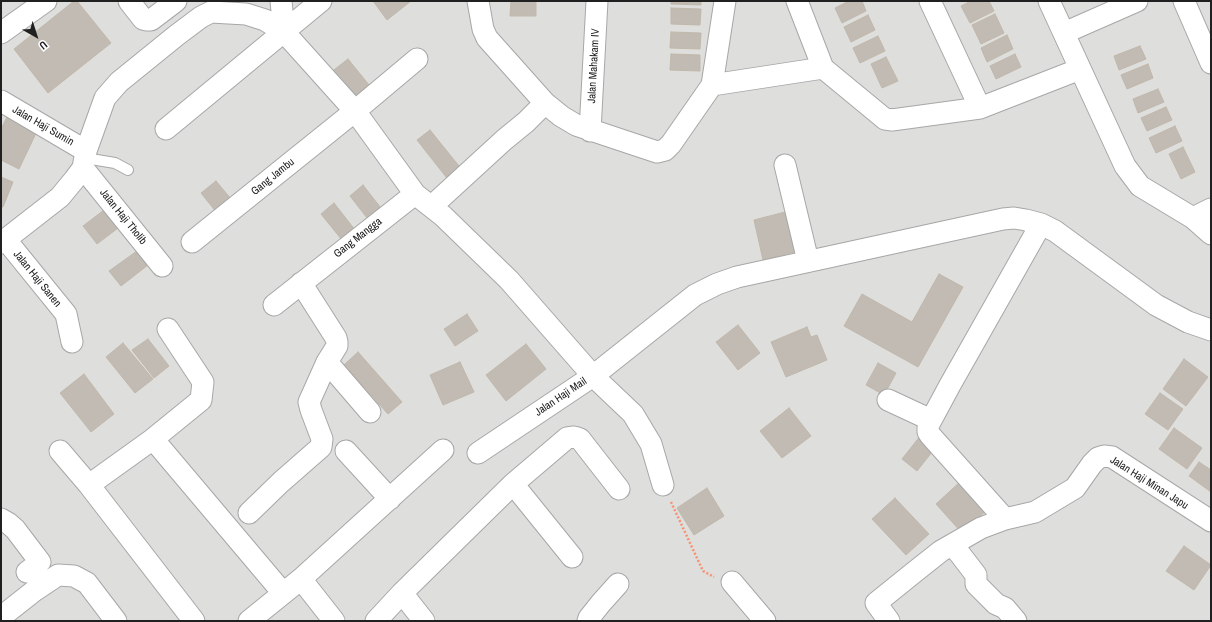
<!DOCTYPE html>
<html>
<head>
<meta charset="utf-8">
<style>
  body { margin:0 }
  #map { position:relative; width:1212px; height:622px; overflow:hidden; background:#f1efe7; font-family:"Archivo Narrow",sans-serif }
  canvas { display:block }
  .frame { position:absolute; inset:0; border:2px solid #202020; pointer-events:none }
  .north { position:absolute; left:16px; top:16px; width:40px; height:40px; -webkit-text-stroke:3px #fff; paint-order:stroke; rotate:141deg; font-size:11px; font-weight:700; line-height:16px; text-align:center; color:#202020 }
  .north::after { content:''; display:block; margin:auto; width:14px; height:18px; background:#202020; clip-path:polygon(50% 0,100% 100%,50% 72%,0 100%) }
</style>
</head>
<body>
<div id="map">
<canvas width="1212" height="622"></canvas>
<div class="frame"></div>
<div class="north">U</div>
</div>
<script>
const ctx = document.querySelector('canvas').getContext('2d');
ctx.lineJoin = 'round';
function fillPath(path, color) { ctx.fillStyle = color; ctx.fill(path, 'evenodd'); }
const toPath = rows => new Path2D(rows.map(r => 'M' + r).join(''));
function strokePath(path, color, width, dash) { ctx.strokeStyle = color; ctx.lineWidth = width; ctx.lineCap = dash ? 'butt' : 'round'; ctx.setLineDash(dash || []); ctx.stroke(path); }
function label(font, color, halo, rows, align = 'center') {
  ctx.font = font + ' "Archivo Narrow",sans-serif'; ctx.lineWidth = 3; ctx.setLineDash([]); ctx.textBaseline = 'middle'; ctx.strokeStyle = halo; ctx.fillStyle = color; for (const [text, x, y, turn = 0] of rows) {
    ctx.save(); ctx.translate(x, y); ctx.rotate((+turn || 0) * Math.PI / 180); ctx.textAlign = isNaN(turn) ? turn : align; if (halo) ctx.strokeText(text, 0, 0); ctx.fillText(text, 0, 0); ctx.restore();
  }
}
fillPath(toPath([
  [1,1,1211,1,1211,621,1,621]
]), '#dededd');
const building = toPath([
  [74,1,77,1,111,43,48,93,14,49,74,1],
  [373,1,411,1,387,20,373,1],
  [511,1,536,1,536,16,510,16,511,1],
  [671,1,701,1,701,5,671,4,671,1],
  [849,1,862,1,866,11,842,23,835,8,849,1],
  [971,1,989,1,994,11,970,23,961,6,971,1],
  [671,8,701,9,700,25,671,24,671,8],
  [995,14,1004,33,981,44,972,25,995,14],
  [868,15,875,30,851,42,844,27,868,15],
  [671,32,701,33,700,49,670,48,671,32],
  [1007,35,1013,49,987,62,981,48,1007,35],
  [878,36,885,51,860,63,853,48,878,36],
  [1140,46,1146,59,1119,70,1114,56,1140,46],
  [671,54,700,55,700,71,670,70,671,54],
  [1015,54,1021,67,996,79,990,66,1015,54],
  [886,57,898,81,882,88,871,64,886,57],
  [348,59,369,85,351,99,330,73,348,59],
  [1148,64,1153,78,1127,89,1121,75,1148,64],
  [1158,89,1164,102,1138,113,1133,99,1158,89],
  [1166,107,1172,120,1147,131,1141,118,1166,107],
  [8,115,38,129,19,169,1,160,1,129,8,115],
  [1175,126,1182,141,1156,153,1149,138,1175,126],
  [430,130,463,171,450,182,417,140,430,130],
  [1183,147,1195,172,1181,179,1169,154,1183,147],
  [1,177,13,182,3,207,1,207,1,177],
  [216,181,236,205,221,218,201,193,216,181],
  [363,185,384,212,371,223,350,196,363,185],
  [334,203,359,235,346,245,321,214,334,203],
  [108,207,122,225,97,244,83,226,108,207],
  [789,211,798,251,763,260,754,220,789,211],
  [137,251,148,265,121,286,109,271,137,251],
  [939,274,963,287,918,367,844,326,862,294,912,322,939,274],
  [467,314,478,331,455,346,444,329,467,314],
  [738,325,760,353,738,370,716,342,738,325],
  [807,327,811,337,817,335,827,360,786,377,771,342,807,327],
  [148,339,169,366,154,378,132,350,148,339],
  [123,343,153,379,135,393,106,357,123,343],
  [526,344,546,369,506,401,486,375,526,344],
  [358,352,402,402,388,414,344,365,358,352],
  [1184,359,1208,377,1186,406,1163,389,1184,359],
  [460,362,474,392,443,405,430,375,460,362],
  [878,363,896,373,884,395,866,385,878,363],
  [84,374,114,414,91,432,60,393,84,374],
  [1160,393,1183,409,1168,430,1145,414,1160,393],
  [789,408,811,436,782,458,760,431,789,408],
  [1174,428,1202,448,1187,469,1159,449,1174,428],
  [921,435,936,447,917,471,902,459,921,435],
  [1199,462,1211,470,1211,492,1189,476,1199,462],
  [961,481,988,509,962,533,936,504,961,481],
  [707,488,724,516,694,535,677,508,707,488],
  [895,498,929,534,906,555,872,519,895,498],
  [1184,546,1211,565,1194,590,1166,571,1184,546]
]);
fillPath(building, '#c1bbb4');
strokePath(building, '#c2b8aa', 1);
const lane = toPath([
  [85,158,115,163,128,170]
]);
const street = toPath([
  [129,1,143,19,147,20,151,20,176,1],
  [281,1,284,32],
  [478,1,483,29,487,38,545,103,561,116,576,125,657,152,665,150,671,144,712,85,725,1],
  [797,1,823,68],
  [930,1,980,108],
  [1049,1,1125,166,1140,186,1193,218,1211,234],
  [1184,1,1211,63],
  [1,33,46,1],
  [1064,33,1137,1],
  [712,85,823,68,880,115,885,119,892,120,980,108,1080,69],
  [1,101,86,151],
  [166,129,321,1],
  [590,131,597,1],
  [785,165,808,261],
  [83,168,162,266],
  [432,206,504,140,526,122,545,103],
  [1193,218,1211,209],
  [6,240,66,314,72,342],
  [192,242,355,111,417,59],
  [1,243,60,197,74,180,83,168,86,151,105,98,119,82,177,35,201,17,211,12,246,14,265,20,284,32,355,111,415,194,443,216,509,280,593,376,633,414,651,444,663,485],
  [274,305,415,194],
  [327,362,370,412],
  [888,400,931,420],
  [153,439,283,593],
  [60,451,89,485,194,621],
  [346,451,390,499],
  [478,453,593,376,695,295,717,284,737,277,1003,219,1014,218,1026,220,1041,224,1055,231,1156,305,1188,322,1211,330],
  [513,484,572,557],
  [89,485,153,439,201,400,203,382,168,329],
  [249,513,281,482,321,447,322,439,311,410,309,402,327,362,337,346,337,342,336,338,301,283],
  [1,519,8,523,15,529,40,562,27,572],
  [1005,519,930,435,928,432,928,428,929,424,950,385,1041,224],
  [953,545,976,575,976,584,996,604,1005,608,1016,621],
  [301,579,334,621],
  [732,582,765,621],
  [402,593,424,621],
  [1,617,34,591,58,575,74,576,87,583,116,621],
  [249,621,301,579,443,450],
  [376,621,402,593,513,484,567,438,574,437,580,439,619,489],
  [588,621,589,618,601,603,618,584],
  [889,621,876,603,917,570,941,551,981,528,1005,519,1035,512,1075,488,1092,464,1098,458,1104,456,1112,457,1211,521]
]);
strokePath(lane, '#a7a7a7', 12);
strokePath(street, '#a7a7a7', 23);
strokePath(toPath([
  [671,502,703,571,714,577]
]), '#f69173', 2.5, [2, 2]);
strokePath(lane, '#fff', 10);
strokePath(street, '#fff', 21);
label('11px', '#202020', '#fff', [
  ["Jalan Mahakam IV",594,66,-87],
  ["Jalan Haji Sumin",43,126,30],
  ["Gang Jambu",273,177,-39],
  ["Jalan Haji Tholib",123,217,51],
  ["Gang Mangga",358,238,-38],
  ["Jalan Haji Sanen",37,279,51],
  ["Jalan Haji Mail",561,397,-34],
  ["Jalan Haji Minan Japu",1149,483,32]
]);
</script>
</body>
</html>
